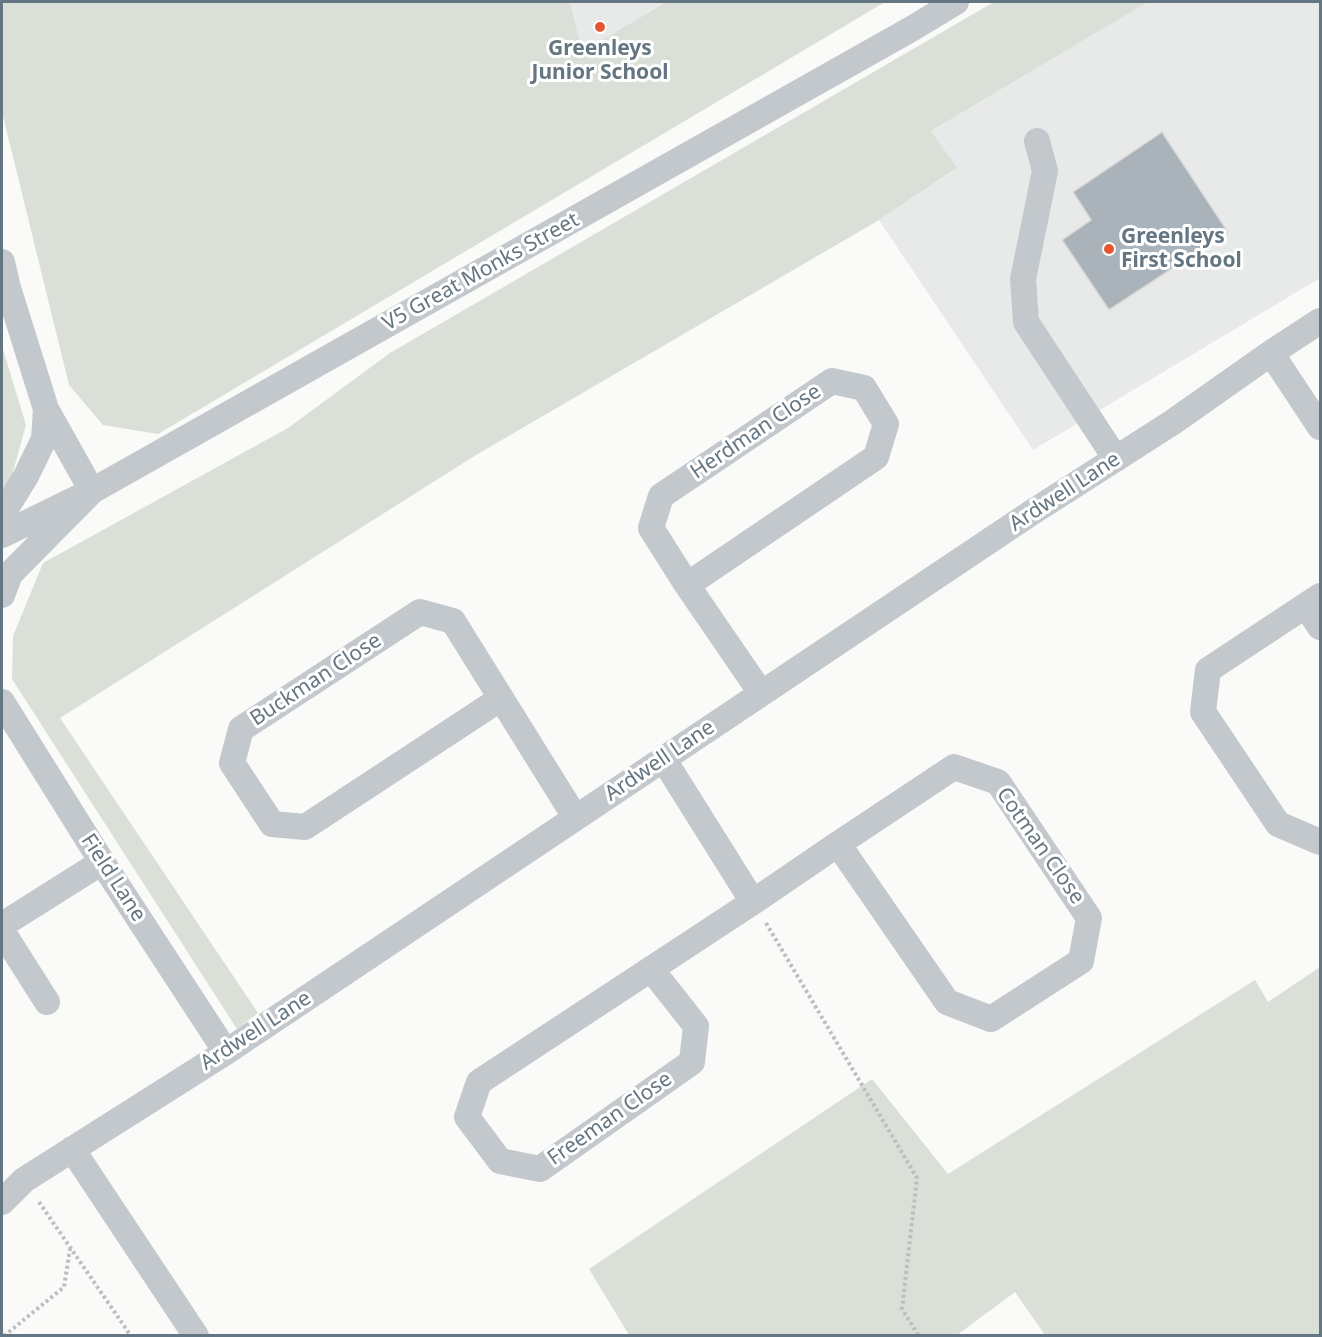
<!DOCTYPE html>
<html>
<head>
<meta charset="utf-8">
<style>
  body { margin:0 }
  #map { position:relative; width:1322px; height:1337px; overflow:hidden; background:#fafaf8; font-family:"Noto Sans",sans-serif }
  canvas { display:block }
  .frame { position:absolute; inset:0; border:3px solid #657683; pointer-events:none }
</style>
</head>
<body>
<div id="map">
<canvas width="1322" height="1337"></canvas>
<div class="frame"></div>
</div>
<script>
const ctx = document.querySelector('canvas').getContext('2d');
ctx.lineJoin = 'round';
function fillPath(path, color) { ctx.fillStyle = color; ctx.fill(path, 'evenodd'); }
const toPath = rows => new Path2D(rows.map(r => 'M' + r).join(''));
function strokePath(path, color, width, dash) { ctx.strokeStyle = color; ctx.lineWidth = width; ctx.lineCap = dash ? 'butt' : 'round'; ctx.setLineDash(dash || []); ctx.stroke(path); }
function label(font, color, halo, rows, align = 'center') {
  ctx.font = font + ' "Noto Sans",sans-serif'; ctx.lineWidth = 6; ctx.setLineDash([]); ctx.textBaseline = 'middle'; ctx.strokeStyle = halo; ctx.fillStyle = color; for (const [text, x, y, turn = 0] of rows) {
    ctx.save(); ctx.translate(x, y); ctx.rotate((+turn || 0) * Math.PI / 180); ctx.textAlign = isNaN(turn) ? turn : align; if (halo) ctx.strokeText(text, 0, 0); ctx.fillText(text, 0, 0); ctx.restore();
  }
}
fillPath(toPath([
  [570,2,666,2,581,53],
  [1148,2,1320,2,1320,278,1033,450,879,220,956,169,931,131]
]), '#e8e9e9');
fillPath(toPath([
  [2,2,570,2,582,52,666,2,885,2,158,434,103,425,69,385,2,112],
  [994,2,1148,2,931,131,957,168,879,220,476,455,60,718,258,1013,237,1029,12,679,13,636,43,563,288,428,390,353],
  [2,346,26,425,9,486,2,492],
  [1320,967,1320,1335,1045,1335,1015,1292,957,1335,629,1335,589,1269,872,1079,948,1174,1255,980,1268,1002]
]), '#dadfd7');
const building = toPath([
  [1162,132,1228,232,1109,310,1062,240,1091,220,1073,192,1162,132]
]);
fillPath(building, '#aab3b9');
strokePath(building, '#dcdcda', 1.5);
strokePath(toPath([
  [766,923,917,1178,902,1309,919,1336],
  [39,1202,131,1336],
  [4,1336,64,1287,70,1249]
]), '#bbbfc2', 4, [3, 3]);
strokePath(toPath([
  [1037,141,1045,171,1023,279,1026,322,1116,459],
  [2,262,8,288,46,409,92,491,10,574,2,595],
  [1271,353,1320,427],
  [2,515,26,476,44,439,46,409],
  [2,535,92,491,913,28,956,2],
  [687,585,876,457,886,424,864,388,832,381,661,496,651,528,687,585,761,693],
  [1320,596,1208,670,1203,712,1278,824,1320,842],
  [1306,606,1320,627],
  [500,699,305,827,272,824,232,763,241,729,420,612,453,621,575,817],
  [2,702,102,862,226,1052],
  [753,902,838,844,947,1002,991,1019,1081,961,1089,918,998,782,954,767,838,844],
  [2,925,102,862],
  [2,931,47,1002],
  [651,969,696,1026,692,1062,540,1169,500,1161,467,1117,479,1082,753,902,664,760],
  [72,1149,196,1336],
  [2,1202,24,1180,226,1052,1031,513,1173,422,1271,353,1320,321]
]), '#c3c8cc', 26);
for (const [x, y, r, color] of [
  [600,27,6,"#e4572e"],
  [1109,249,6,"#e4572e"]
]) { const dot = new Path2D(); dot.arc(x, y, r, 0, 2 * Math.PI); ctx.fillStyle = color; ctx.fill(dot); strokePath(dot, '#fff', 2); }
label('bold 21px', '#657683', '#fff', [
  ["Greenleys",600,49],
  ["Junior School",600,73],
  ["Greenleys",1121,237,"left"],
  ["First School",1121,261,"left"]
]);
label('21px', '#657683', '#fff', [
  ["V5 Great Monks Street",481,272,-29],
  ["Herdman Close",756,432,-34],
  ["Ardwell Lane",1065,492,-33],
  ["Buckman Close",316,680,-33],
  ["Ardwell Lane",660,761,-34],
  ["Cotman Close",1040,846,55],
  ["Field Lane",113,878,57],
  ["Ardwell Lane",256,1031,-33],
  ["Freeman Close",610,1119,-35]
]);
</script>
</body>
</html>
